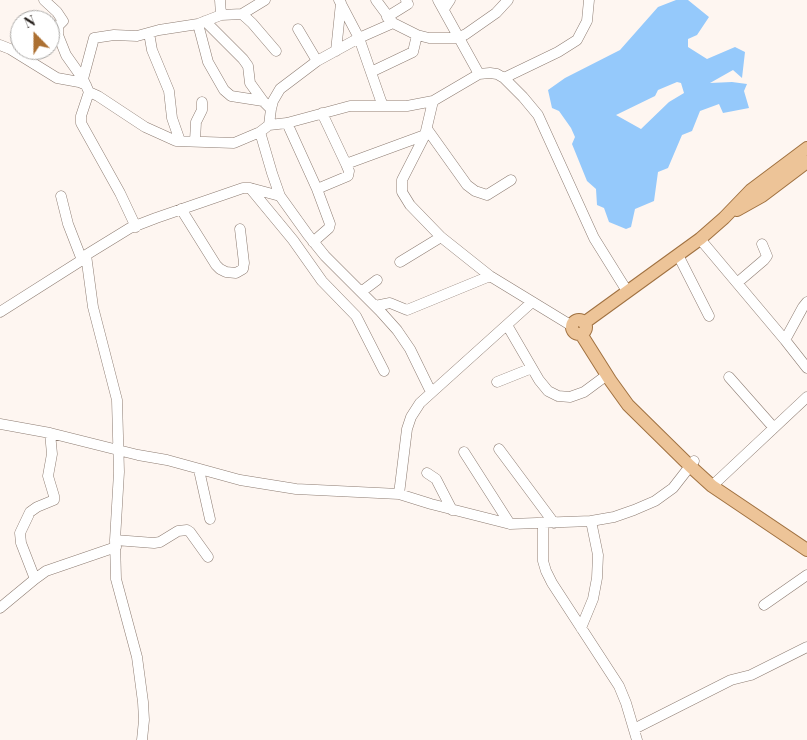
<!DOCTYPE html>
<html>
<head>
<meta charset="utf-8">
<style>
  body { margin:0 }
  #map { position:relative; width:807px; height:740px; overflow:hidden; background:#fef6f1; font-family:"Playfair Display",serif }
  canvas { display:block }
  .north { position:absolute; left:10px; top:10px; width:50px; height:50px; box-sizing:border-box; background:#fff; border:1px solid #a8a6a4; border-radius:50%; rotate:338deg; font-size:14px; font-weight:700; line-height:20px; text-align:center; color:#26201c }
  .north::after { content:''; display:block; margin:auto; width:18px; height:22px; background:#ac7032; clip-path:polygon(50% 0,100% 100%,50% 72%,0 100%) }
</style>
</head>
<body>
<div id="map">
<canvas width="807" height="740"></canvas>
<div class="north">N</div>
</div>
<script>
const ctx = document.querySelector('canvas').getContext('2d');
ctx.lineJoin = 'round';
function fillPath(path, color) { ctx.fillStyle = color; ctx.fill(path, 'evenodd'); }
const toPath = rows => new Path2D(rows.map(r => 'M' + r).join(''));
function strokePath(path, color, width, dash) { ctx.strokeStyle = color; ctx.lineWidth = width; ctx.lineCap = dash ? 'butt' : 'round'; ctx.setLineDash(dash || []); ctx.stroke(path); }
fillPath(toPath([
  [676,0,688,0,709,17,697,35,688,39,688,47,707,59,735,47,745,52,742,78,733,70,710,83,732,82,747,84,744,91,749,108,723,113,719,104,700,111,692,131,682,135,668,168,658,172,654,201,635,209,631,227,626,229,609,222,604,208,597,205,596,189,587,181,572,144,575,137,571,128,559,111,552,108,548,90,565,78,620,50,658,7],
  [677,82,681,83,684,93,669,102,641,129,616,115,655,96,658,90]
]), '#95c9fb');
const minor = toPath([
  [44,0,57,12,63,21,58,26,58,35,66,55,83,79],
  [220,0,221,15,198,24,159,30,137,36,114,35,94,38,83,79,89,92,98,96,145,127,176,141,234,143,260,132],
  [339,0,359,38,381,101,384,106,407,106,433,101,479,74,490,73,497,74,504,78,523,97,538,115,594,238,627,291],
  [376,0,393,23],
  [438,0,479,74],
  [444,9,450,0],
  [242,14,265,0],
  [221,15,242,14,252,23,276,51],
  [387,17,408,4,406,0],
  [205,21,243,59,248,66,250,83,263,101],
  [198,24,208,62,224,90,231,96,263,101,271,109,269,125],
  [298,29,317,61],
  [149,33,152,50,169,91,172,118,180,141],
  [0,45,10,49,57,78,79,82,86,85],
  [336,51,341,3],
  [371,72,413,52,417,35],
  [504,78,558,52,577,40,587,21,589,0],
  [89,92,81,116,81,123,120,193,136,227],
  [433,101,425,135,402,180,402,192,410,205,441,237,490,276,572,326],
  [384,106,350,106,287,123,269,125,260,132,272,173,280,196,308,235,325,256,380,311,397,330,410,349,431,392],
  [271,109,273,101,280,89,317,61,359,38,393,23,417,35,429,38,458,38,466,34,496,13,508,0],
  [322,113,346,164,425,135],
  [287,123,317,189,330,224,329,228,313,242],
  [427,129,467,185,475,191,487,195,511,180],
  [195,141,196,122,202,110,202,102],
  [250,188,293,240,322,281,356,316,384,371],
  [317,189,348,176,349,171,346,164],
  [61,196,68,224,82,260],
  [181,209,216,265,220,269,226,272,236,273,243,269,244,263,240,229],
  [700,239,785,340,807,368],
  [86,255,93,307,117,400,119,472,115,540,116,579,137,657,143,702,144,720,142,740],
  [678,255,709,316],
  [400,262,441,237],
  [737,283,764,260,767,256,762,244],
  [361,292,377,280],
  [375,306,390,303,407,310,490,276],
  [0,312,82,260,86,255,130,228,156,218,243,188,250,188,280,196],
  [507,325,539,380,548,391,558,396,570,397,584,392,607,375],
  [785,340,803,307,807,302],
  [729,377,774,428],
  [497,382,532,368],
  [0,424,50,433,138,455,167,460,240,480,296,489,399,494,431,504,510,524,591,521,614,517,634,510,655,501,673,488,694,461],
  [499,449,554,523],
  [464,452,510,524],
  [199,470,210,519],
  [427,473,436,479,452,510],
  [712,486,807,397],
  [399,494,407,429,411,417,420,403,531,303],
  [543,523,543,561,546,571,552,583,619,686,626,703,637,740],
  [115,540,154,543,160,542,178,531,187,530,190,532,208,557],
  [35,579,21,543,20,533,30,512,37,507,54,500,54,496,48,476,52,454,50,433],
  [764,605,807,575],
  [0,608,35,579,46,571,116,547],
  [581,628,593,599,597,578,598,555,591,521],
  [634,729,731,680,751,675,807,647]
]);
const major = toPath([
  [737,210,762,196,807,162],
  '572 327a7 7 0 1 1 14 0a7 7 0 1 1-14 0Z',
  [584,323,700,239,724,218,751,190,807,148],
  [581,334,610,380,628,405,690,466,712,486,807,550]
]);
strokePath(minor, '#8d7c72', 11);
strokePath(major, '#a07140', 14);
strokePath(minor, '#fff', 10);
strokePath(major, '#edc498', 12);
</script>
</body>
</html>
